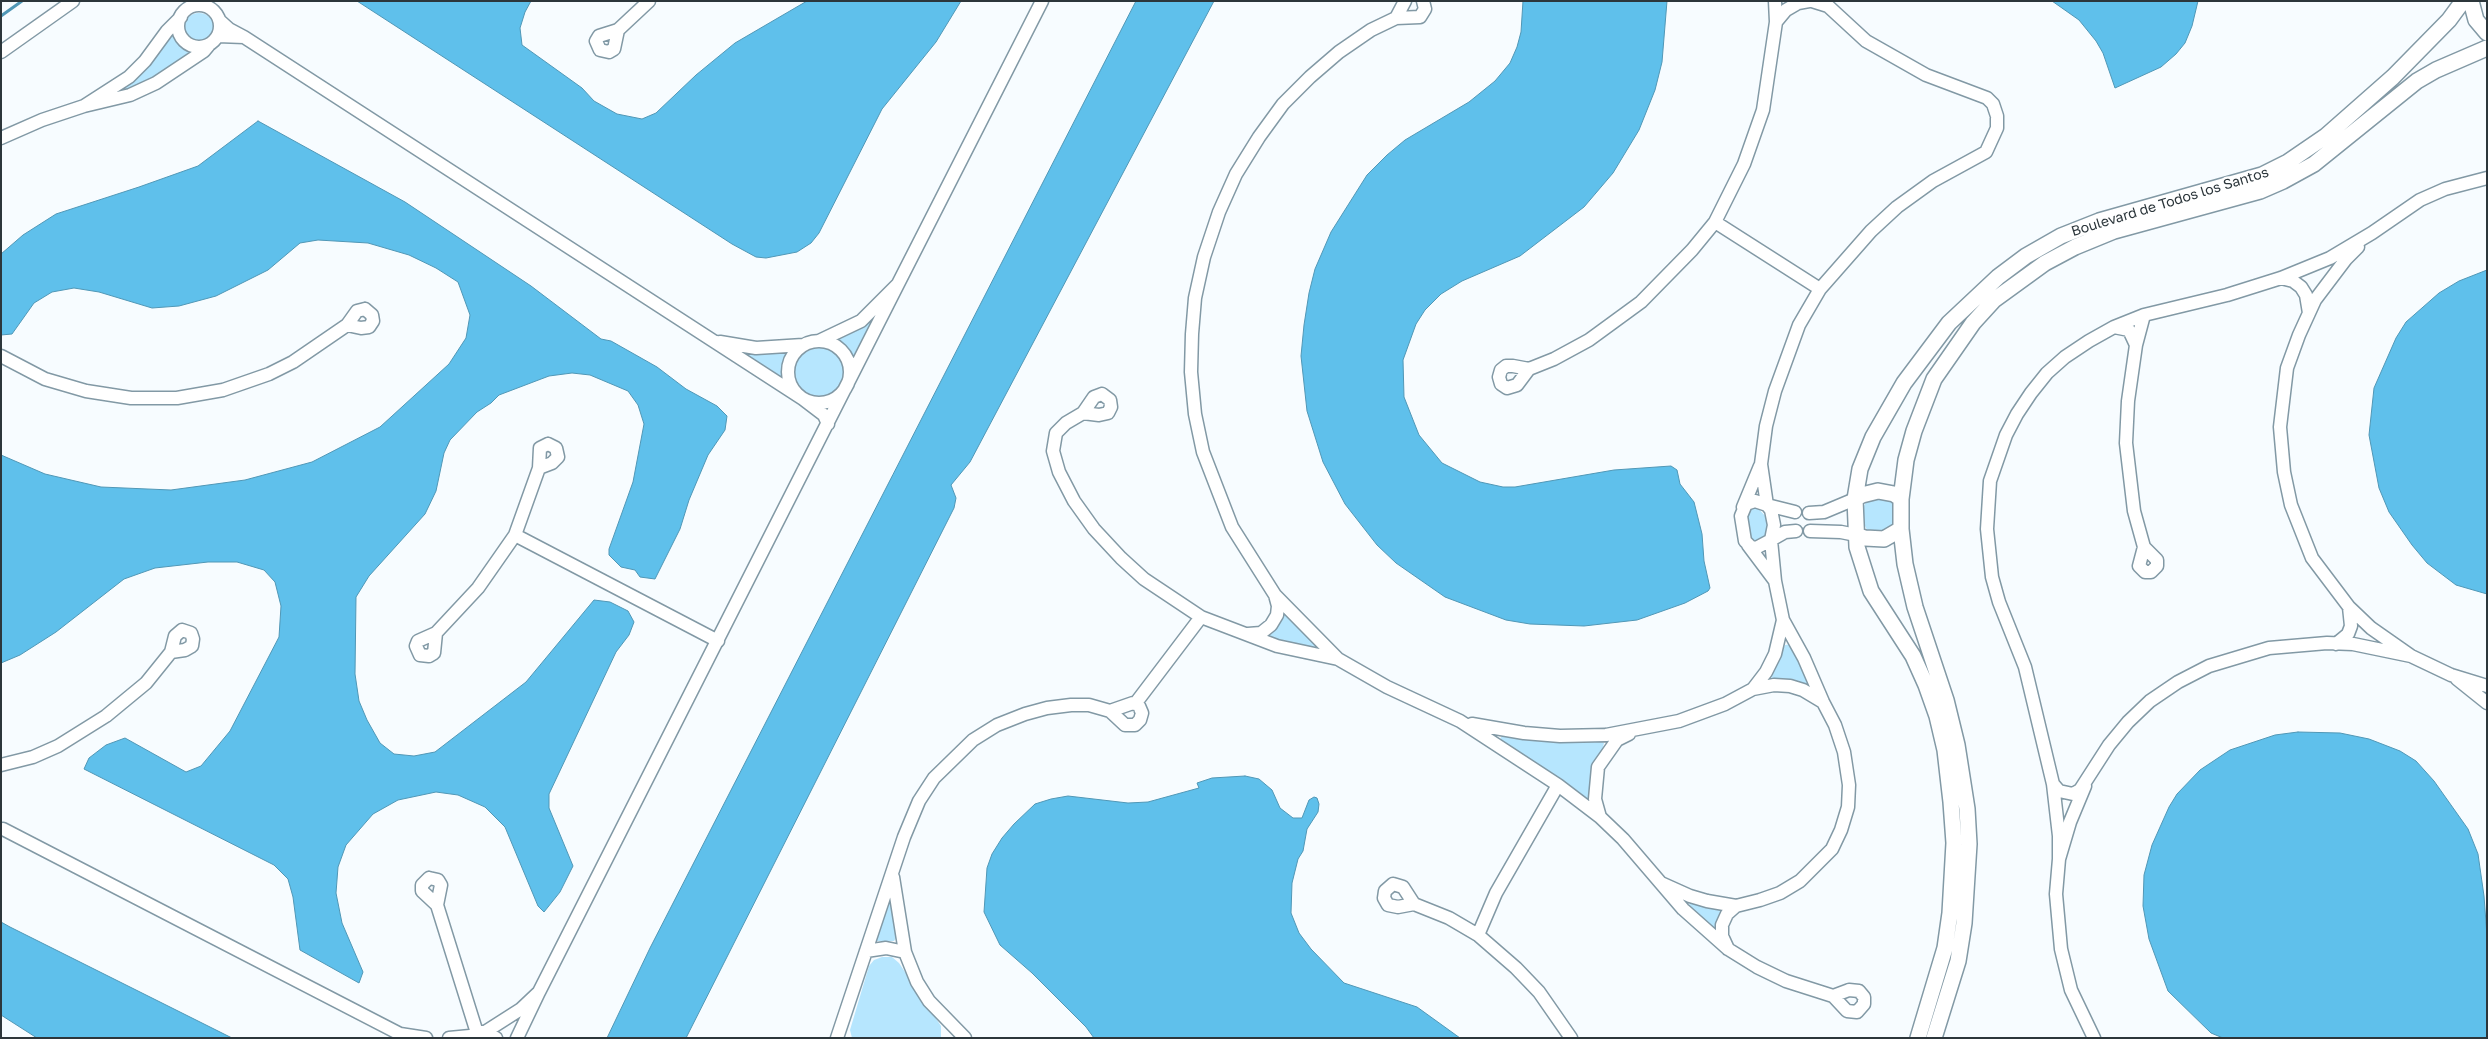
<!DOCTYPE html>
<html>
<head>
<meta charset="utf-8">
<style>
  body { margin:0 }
  #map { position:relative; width:2488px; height:1039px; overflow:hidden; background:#f7fcff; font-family:"Golos Text",sans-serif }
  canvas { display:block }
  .frame { position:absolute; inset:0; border:2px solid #2c363b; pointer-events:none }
</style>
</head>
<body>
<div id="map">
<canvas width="2488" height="1039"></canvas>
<div class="frame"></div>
</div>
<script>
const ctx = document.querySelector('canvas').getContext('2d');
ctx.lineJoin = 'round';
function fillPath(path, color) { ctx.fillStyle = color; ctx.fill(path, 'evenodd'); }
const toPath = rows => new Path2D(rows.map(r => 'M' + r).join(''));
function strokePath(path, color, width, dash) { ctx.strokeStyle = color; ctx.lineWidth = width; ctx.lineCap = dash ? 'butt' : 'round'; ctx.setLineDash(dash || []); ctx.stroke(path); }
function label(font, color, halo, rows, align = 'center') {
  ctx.font = font + ' "Golos Text",sans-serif'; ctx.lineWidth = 4.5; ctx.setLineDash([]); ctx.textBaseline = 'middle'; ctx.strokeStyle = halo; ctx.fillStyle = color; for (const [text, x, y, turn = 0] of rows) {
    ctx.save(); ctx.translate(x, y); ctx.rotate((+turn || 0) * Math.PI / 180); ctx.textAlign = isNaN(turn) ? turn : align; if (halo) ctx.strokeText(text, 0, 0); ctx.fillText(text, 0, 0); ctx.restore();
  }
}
fillPath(toPath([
  '183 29a16 16 0 1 1 32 0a16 16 0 1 1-32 0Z',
  [172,32,175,32,180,43,195,52,164,76,115,95,145,69],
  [881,310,856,363,847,349,835,340,858,328],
  '794 374a26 26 0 1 1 52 0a26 26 0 1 1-52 0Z',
  [735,350,788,353,784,368,784,382],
  [1875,496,1891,501,1894,507,1894,523,1890,530,1874,535,1867,530,1863,522,1863,508,1867,500],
  [1757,507,1768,519,1769,529,1762,543,1750,542,1745,516,1751,508],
  [1286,615,1318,646,1316,651,1269,640,1269,636,1278,627,1281,616],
  [1793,644,1813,686,1807,688,1770,681,1785,645],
  [1506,736,1546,741,1598,741,1604,743,1589,803,1500,740,1501,737],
  [1692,903,1722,910,1725,913,1718,932,1687,909,1688,905],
  [884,904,892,904,897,937,894,941,877,941,874,937],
  [882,957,892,957,899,963,941,1026,941,1038,852,1038,850,1030,869,966,874,960]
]), '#b6e6fe');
const water = toPath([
  [357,1,531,1,525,12,520,28,522,45,582,88,594,101,617,114,642,119,656,113,696,75,735,43,807,1,961,1,936,42,882,109,819,233,811,243,797,252,766,258,756,257,732,244,357,1],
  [1136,1,1214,1,970,462,951,485,956,498,954,508,686,1038,607,1038,650,948,1136,1],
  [1523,1,1667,1,1662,62,1655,90,1639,130,1613,173,1584,207,1520,256,1462,281,1441,294,1425,310,1416,324,1403,360,1404,397,1419,435,1442,463,1480,482,1503,487,1515,487,1614,470,1671,466,1677,470,1680,484,1694,502,1702,534,1704,561,1710,588,1708,591,1685,603,1637,620,1584,626,1530,624,1506,620,1445,597,1396,563,1377,545,1345,504,1323,462,1307,411,1301,356,1304,325,1309,293,1315,269,1331,232,1367,175,1387,155,1405,140,1469,102,1495,81,1510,63,1517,47,1521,32,1523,1],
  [2052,1,2198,1,2192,26,2185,43,2176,54,2161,67,2115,88,2103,53,2096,41,2079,20,2052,1],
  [258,121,405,202,531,286,601,339,611,341,657,367,686,389,717,406,727,416,725,430,708,455,689,500,680,529,655,579,640,577,635,570,621,567,609,555,609,549,633,482,644,424,638,405,628,391,590,375,572,373,549,376,499,395,491,403,477,412,450,440,444,453,436,491,425,514,369,576,356,597,355,674,359,701,367,720,380,743,394,754,414,756,435,752,526,682,594,600,610,602,628,611,634,622,629,635,616,652,549,794,549,808,573,866,560,892,544,912,538,906,505,827,485,807,458,795,436,792,398,800,373,814,346,845,338,867,336,893,342,923,363,972,359,983,300,950,293,897,288,879,274,865,84,769,89,758,106,745,125,738,186,772,201,766,230,731,279,637,281,606,275,582,264,570,237,562,208,562,155,568,124,579,56,632,20,655,1,663,1,455,45,474,101,487,171,490,245,480,312,462,380,427,449,364,466,338,470,315,458,282,436,268,409,255,368,243,318,240,300,243,268,270,216,296,179,306,152,308,99,292,74,288,52,292,34,303,12,334,1,335,1,254,23,235,56,214,139,187,198,166,258,121],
  [2487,270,2487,594,2456,585,2427,563,2412,545,2389,512,2379,488,2369,435,2374,388,2396,338,2406,322,2439,293,2459,281,2487,270],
  [2298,732,2340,733,2369,739,2400,751,2416,761,2434,781,2468,829,2478,854,2484,896,2487,936,2487,1038,2223,1038,2211,1033,2168,991,2149,939,2143,906,2144,875,2152,845,2169,807,2177,794,2200,770,2230,750,2275,735,2298,732],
  [1245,776,1259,779,1272,790,1280,808,1293,818,1302,818,1309,800,1314,797,1317,798,1319,804,1318,812,1307,829,1303,851,1298,859,1292,883,1291,913,1299,933,1311,949,1344,983,1417,1007,1460,1038,1094,1038,1086,1027,1032,973,1000,945,984,912,987,868,992,854,1002,838,1014,824,1035,804,1051,799,1068,796,1128,803,1148,802,1199,788,1197,783,1212,778,1245,776],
  [1,922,10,927,232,1038,37,1038,1,1015,1,922]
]);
fillPath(water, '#5fc0eb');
strokePath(water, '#5097b6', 1);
strokePath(toPath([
  [1,16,22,1]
]), '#5097b6', 3);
const minor = toPath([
  [1405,1,1396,18,1420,17,1425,9,1423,1],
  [1775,1,1776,22],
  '178 26a21 21 0 1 1 42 0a21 21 0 1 1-42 0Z',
  [181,17,167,31,145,61,129,77,84,106,130,95,156,83,204,51,209,45],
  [618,30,614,49,609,52,600,50,596,41,599,36,618,30],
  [618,30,649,1],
  [218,36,244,37,229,29,219,20],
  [244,37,803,399,824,415,828,424],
  [1,52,73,1],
  [1,138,42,120,84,106],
  [1715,222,1820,289],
  [2358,247,2346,259,2315,300,2299,335,2287,368,2280,427,2284,472,2291,505,2312,558,2349,607,2371,628,2411,656,2451,675,2487,686],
  [2281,278,2293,281,2301,287,2306,295,2309,313],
  [898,284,1042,1],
  [365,309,372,315,373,321,369,327,361,328,347,325,357,311,365,309],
  [2114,327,2129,330,2136,345,2144,315],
  '788 372a31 31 0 1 1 62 0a31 31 0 1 1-62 0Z',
  [720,342,756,348,803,345],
  [2136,345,2128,401,2126,443,2134,511,2144,547],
  [1,356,45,379,86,391,131,398,177,398,223,390,269,374,293,362,347,325],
  [1506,366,1513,366,1529,369,1517,385,1507,388,1501,384,1499,377,1501,370,1506,366],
  [1529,369,1554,359,1589,340,1641,302,1692,250,1715,222,1744,164,1763,110,1776,22,1786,10,1798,3,1809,1],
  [1102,394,1110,400,1111,407,1108,413,1099,415,1083,413,1094,397,1102,394],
  [1083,413,1066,423,1056,433,1053,451,1059,472,1074,501,1094,529,1121,558,1144,579,1201,617,1277,646,1338,659,1387,687,1460,721,1558,785,1496,893,1478,935],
  [548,444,556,448,558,457,552,463,539,468,540,448,548,444],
  [1755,501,1767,505,1771,510,1774,525,1771,540,1756,548,1751,547,1745,541,1741,516,1746,504,1755,501],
  [1743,507,1760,466],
  [1795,512,1767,505,1761,464,1766,426,1775,391,1799,325,1820,289,1871,231,1897,207,1933,181,1986,152,1997,128,1997,116,1993,104,1987,98,1926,75,1866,41,1828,6,1812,1],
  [1809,513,1824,512,1855,499],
  [1810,531,1841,532,1856,535],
  [515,535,718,641],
  [1748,545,1775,581],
  [2144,547,2157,560,2157,566,2151,572,2145,572,2139,566,2144,547],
  [182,630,191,633,193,639,192,646,185,650,171,652,175,636,182,630],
  [436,633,478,588,515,535,539,468],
  [436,633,434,653,429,656,420,655,416,646,418,641,436,633],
  [1248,634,1261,633,1271,625,1277,615,1278,606,1275,595],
  [2336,644,2348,634,2351,626,2349,607],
  [2411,656,2353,644,2327,643,2269,648,2209,666,2178,682,2150,701,2128,722,2109,745,2080,790,2073,794,2059,791,2053,784,2025,667,1999,602,1992,577,1987,529,1990,481,2006,435,2017,414,2031,393,2047,373,2065,357,2089,341,2114,327,2144,315,2227,295,2281,278,2330,258,2372,233,2420,200,2445,189,2487,178],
  [1338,659,1275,595,1232,527,1203,452,1195,414,1191,372,1192,334,1195,298,1204,257,1219,212,1236,174,1259,137,1283,104,1310,77,1339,52,1371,30,1396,18],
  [2457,679,2487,703],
  [1753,689,1774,685,1790,686,1803,690,1823,702],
  [1133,703,1139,706,1142,713,1140,720,1135,725,1125,725,1110,711,1133,703],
  [1135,704,1201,617],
  [1472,724,1524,733,1560,736,1606,735,1679,721,1725,704,1753,689,1766,672,1775,654,1783,620],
  [1,765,33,757,58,746,106,716,146,683,171,652],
  [2053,784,2059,836,2059,859,2070,822,2085,786],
  [1558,785,1600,817,1623,839,1683,909,1728,949,1757,967,1786,981,1833,996],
  [1600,817,1595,799,1598,767,1617,740,1629,734],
  [3,829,400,1034],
  [2059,859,2056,894,2061,949,2071,990,2094,1038],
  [893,877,905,952,917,982,929,1001,965,1038],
  [429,878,438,880,441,885,437,905,422,891,422,885,429,878],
  [1661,883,1690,896,1707,901,1736,906,1760,900,1780,893,1800,881,1832,849,1841,830,1848,807,1849,785,1844,752,1835,725,1823,702,1804,658,1783,620,1775,581,1771,540,1785,532,1796,531],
  [1393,884,1403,887,1414,904,1398,907,1388,905,1384,898,1385,891,1393,884],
  [1414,904,1449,918,1478,935,1516,968,1539,992,1571,1038],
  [437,905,477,1033],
  [1728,949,1722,936,1722,925,1727,914,1736,906],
  [866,951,886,948,905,952],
  [1849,990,1859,991,1864,997,1864,1004,1857,1012,1847,1011,1833,996,1849,990],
  [539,992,898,284,861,321,819,341],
  [485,1032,521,1009,539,992,517,1038],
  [406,1038,400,1034,426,1038],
  [449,1038,470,1036],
  [468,1038,478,1032,485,1032,496,1038],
  [837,1038,904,837,919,801,934,778,973,740,997,725,1025,714,1047,708,1071,705,1089,705,1110,711]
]);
const tertiary = toPath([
  [2471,1,2476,20,2487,33],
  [1855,499,1862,495,1878,491,1894,494,1901,499],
  [1856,535,1865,538,1884,539,1901,529],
  [1918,1038,1945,948,1950,913,1954,843,1951,802,1945,750,1937,716,1926,685,1913,656,1871,591,1857,547,1855,499,1860,469,1873,437,1904,383,1949,323,1998,277,2026,256,2061,236,2099,221,2262,175,2288,162,2326,136,2393,77,2449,20,2463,1],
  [1934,1038,1958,961,1964,923,1969,844,1967,809,1957,745,1946,700,1915,607,1905,564,1901,529,1901,499,1906,460,1914,431,1934,379,1973,323,1994,300,2045,263,2075,247,2114,231,2260,191,2283,181,2314,164,2417,81,2436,70,2487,48]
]);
strokePath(minor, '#8299a5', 15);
strokePath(tertiary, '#8299a5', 18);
strokePath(minor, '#fff', 12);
strokePath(tertiary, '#fff', 15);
label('14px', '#2c363b', '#fff', [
  ["Boulevard de Todos los Santos",2170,202,-17]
]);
</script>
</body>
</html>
